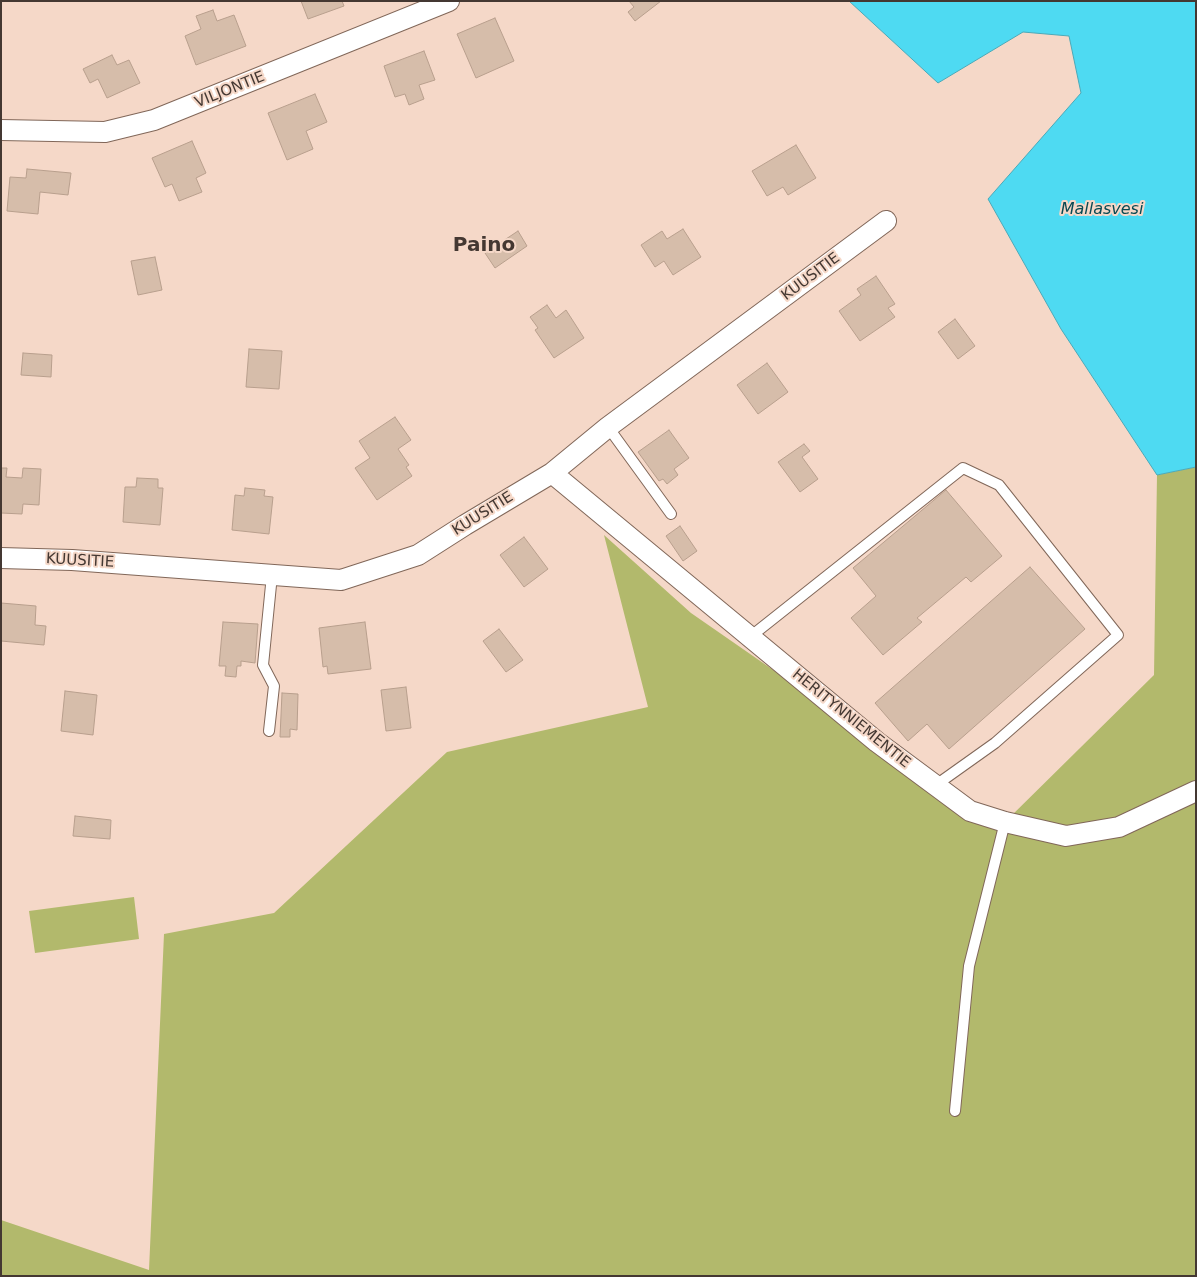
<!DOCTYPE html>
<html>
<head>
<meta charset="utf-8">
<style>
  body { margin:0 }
  #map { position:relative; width:1197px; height:1277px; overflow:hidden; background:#f5d8c8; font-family:"DejaVu Sans",sans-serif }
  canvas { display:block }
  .frame { position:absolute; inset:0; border:2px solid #443832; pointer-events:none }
</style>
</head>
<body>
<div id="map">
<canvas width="1197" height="1277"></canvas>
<div class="frame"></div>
</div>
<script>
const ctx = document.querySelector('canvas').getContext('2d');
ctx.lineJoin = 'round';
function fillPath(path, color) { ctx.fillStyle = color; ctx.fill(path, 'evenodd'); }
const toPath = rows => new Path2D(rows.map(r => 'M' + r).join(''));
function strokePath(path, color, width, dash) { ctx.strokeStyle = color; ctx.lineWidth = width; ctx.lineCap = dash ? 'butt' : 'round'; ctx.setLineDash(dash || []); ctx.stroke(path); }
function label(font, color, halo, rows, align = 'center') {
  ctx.font = font + ' "DejaVu Sans",sans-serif'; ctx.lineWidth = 4; ctx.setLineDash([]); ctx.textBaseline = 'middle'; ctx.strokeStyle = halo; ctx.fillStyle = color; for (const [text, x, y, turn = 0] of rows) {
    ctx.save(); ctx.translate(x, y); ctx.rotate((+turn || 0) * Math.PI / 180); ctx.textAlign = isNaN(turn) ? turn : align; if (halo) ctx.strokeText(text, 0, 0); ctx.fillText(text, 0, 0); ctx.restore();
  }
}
fillPath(toPath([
  [1196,467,1196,1276,1,1276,1,1220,149,1270,164,934,274,913,447,752,648,707,604,535,691,613,877,742,1005,822,1154,675,1157,475],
  [134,897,139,939,35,953,29,911]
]), '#b2b96c');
const water = toPath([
  [849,1,1196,1,1196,467,1157,475,1061,329,988,199,1081,93,1069,36,1023,32,938,83,849,1]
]);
fillPath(water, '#4edaf2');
strokePath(water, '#4ba9b8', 1);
const building = toPath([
  [301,1,342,1,344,6,308,19,301,1],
  [629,1,661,1,635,21,628,12,634,7,629,1],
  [213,10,217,21,234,15,246,46,196,65,185,36,201,29,196,16,213,10],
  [495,18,514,61,476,78,457,34,495,18],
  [424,51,435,80,419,85,424,99,409,105,405,94,395,97,384,66,424,51],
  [112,55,117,65,129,60,140,83,107,98,98,79,90,83,83,69,112,55],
  [315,94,327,122,306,131,313,149,287,160,268,113,315,94],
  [192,141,206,173,196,178,202,192,179,201,172,184,165,187,152,158,192,141],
  [796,145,816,178,788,195,783,187,767,196,752,171,796,145],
  [27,169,71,173,68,195,40,192,38,214,7,211,10,177,26,178,27,169],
  [683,229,701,257,673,275,664,261,655,267,641,245,662,231,667,239,683,229],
  [518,231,527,246,495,268,485,253,518,231],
  [155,257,162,290,138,295,131,261,155,257],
  [876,276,895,304,888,308,895,317,860,341,839,311,861,295,857,289,876,276],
  [547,305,556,318,566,310,584,338,554,358,535,330,538,328,530,317,547,305],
  [955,319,975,346,958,359,938,332,955,319],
  [249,349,282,351,279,389,246,387,249,349],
  [23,353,52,355,51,377,21,375,23,353],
  [767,363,788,392,758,414,737,385,767,363],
  [395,417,411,440,398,449,409,465,406,467,412,476,377,500,355,468,370,458,359,441,395,417],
  [669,430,689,458,674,469,678,475,667,484,663,479,659,481,638,452,669,430],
  [804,444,810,451,802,457,818,479,800,492,778,462,804,444],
  [1,468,7,468,6,477,22,478,23,468,41,469,39,505,23,504,22,514,1,513,1,468],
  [137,478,158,479,158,488,163,488,160,525,123,522,125,487,136,487,137,478],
  [245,488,265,490,264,496,273,497,269,534,232,530,235,495,244,496,245,488],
  [946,490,1002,556,971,582,966,577,917,618,922,622,883,655,851,618,876,596,853,568,946,490],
  [680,526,697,551,683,561,666,536,680,526],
  [524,537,548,569,524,587,500,555,524,537],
  [1030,567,1085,629,949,749,927,724,908,741,875,703,1030,567],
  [1,603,36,606,35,625,46,626,44,645,1,641,1,603],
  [223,622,258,624,255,663,241,661,241,666,237,666,236,677,225,676,226,666,219,666,223,622],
  [365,622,371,669,328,674,327,666,323,667,319,628,365,622],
  [499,629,523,660,506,672,483,641,499,629],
  [406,687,411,728,386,731,381,690,406,687],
  [65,691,97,695,93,735,61,731,65,691],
  [282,693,298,694,297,730,290,729,290,737,280,737,282,693],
  [75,816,111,820,110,839,73,836,75,816]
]);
fillPath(building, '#d6bdaa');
strokePath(building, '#b89f8d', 1);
const service = toPath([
  [608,427,671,514],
  [750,637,963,468,999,485,1118,635,995,743,936,785],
  [269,731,274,686,263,665,272,575],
  [955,1111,969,966,1005,822]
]);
const minor = toPath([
  [1,130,105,132,154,120,449,1],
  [552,473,877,742,970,811,1005,822,1066,836,1119,827,1196,791],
  [1,558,72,560,341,580,418,555,465,525,552,473,608,427,886,221]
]);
strokePath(service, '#816759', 12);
strokePath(minor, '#816759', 22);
strokePath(service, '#fff', 10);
strokePath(minor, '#fff', 20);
label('15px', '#443832', '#f5d8c8', [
  ["VILJONTIE",230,90,-22],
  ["KUUSITIE",811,277,-37],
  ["KUUSITIE",483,514,-32],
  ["KUUSITIE",80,561,3],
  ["HERITYNNIEMENTIE",851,719,39]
]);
label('italic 16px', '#094953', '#f5d8c8', [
  ["Mallasvesi",1102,210]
]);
label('bold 20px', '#443832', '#f5d8c8', [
  ["Paino",484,246]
]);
</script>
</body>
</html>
